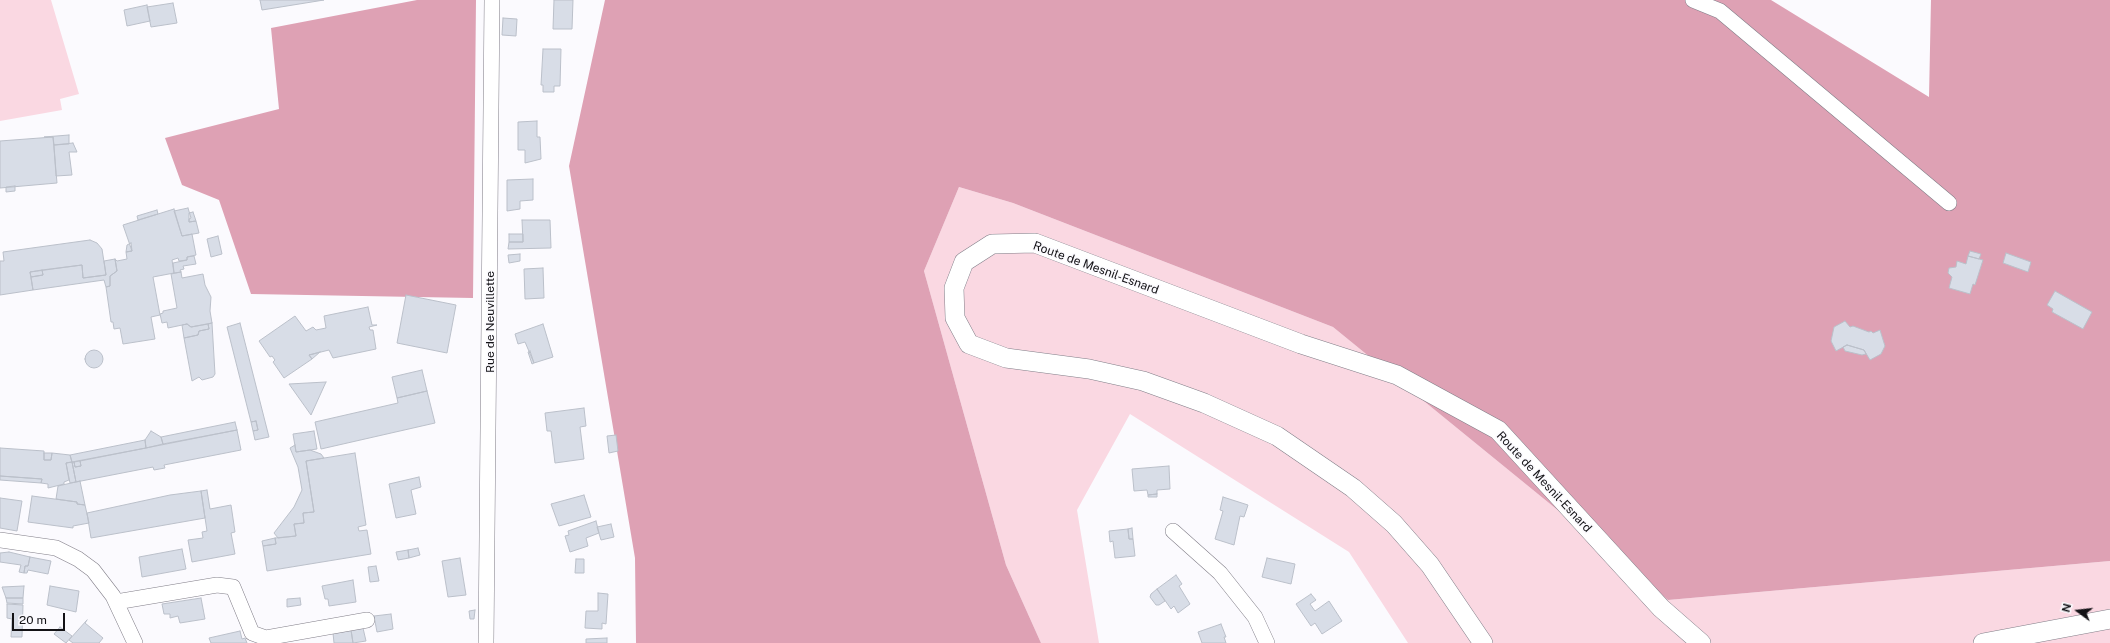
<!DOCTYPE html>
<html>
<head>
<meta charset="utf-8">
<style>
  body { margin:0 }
  #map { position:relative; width:2110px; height:643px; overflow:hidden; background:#fbfafe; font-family:"Public Sans",sans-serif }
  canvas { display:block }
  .north { position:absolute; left:2058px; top:591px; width:40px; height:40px; -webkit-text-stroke:3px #fbfafe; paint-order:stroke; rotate:285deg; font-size:11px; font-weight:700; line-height:16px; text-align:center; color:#131216 }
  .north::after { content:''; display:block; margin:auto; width:14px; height:18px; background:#131216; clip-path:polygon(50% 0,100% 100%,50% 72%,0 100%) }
  .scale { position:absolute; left:12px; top:613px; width:53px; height:18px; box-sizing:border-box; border:2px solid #131216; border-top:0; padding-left:5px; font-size:12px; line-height:14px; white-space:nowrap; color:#131216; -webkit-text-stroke:3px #fbfafe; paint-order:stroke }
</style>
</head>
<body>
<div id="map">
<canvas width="2110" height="643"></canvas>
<div class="north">N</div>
<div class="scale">20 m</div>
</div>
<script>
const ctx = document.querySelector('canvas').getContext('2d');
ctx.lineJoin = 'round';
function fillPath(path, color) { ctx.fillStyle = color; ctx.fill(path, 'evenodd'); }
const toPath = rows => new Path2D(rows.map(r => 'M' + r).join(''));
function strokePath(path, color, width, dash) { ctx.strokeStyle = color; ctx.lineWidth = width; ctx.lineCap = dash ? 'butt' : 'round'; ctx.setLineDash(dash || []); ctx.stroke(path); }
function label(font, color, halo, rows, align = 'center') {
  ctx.font = font + ' "Public Sans",sans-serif'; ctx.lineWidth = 3; ctx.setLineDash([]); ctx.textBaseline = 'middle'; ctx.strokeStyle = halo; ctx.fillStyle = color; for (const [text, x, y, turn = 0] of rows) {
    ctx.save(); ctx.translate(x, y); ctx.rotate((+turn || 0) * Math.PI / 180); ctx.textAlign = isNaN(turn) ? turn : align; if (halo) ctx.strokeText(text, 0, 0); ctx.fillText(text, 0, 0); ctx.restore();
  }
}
fillPath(toPath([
  [0,0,51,0,79,94,60,99,62,110,0,121],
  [959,187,1013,203,1333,327,1668,600,2110,561,2110,643,1408,643,1349,552,1130,414,1077,510,1099,643,1041,643,1006,565,924,271]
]), '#fad8e2');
fillPath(toPath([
  [417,0,476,0,473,298,251,294,219,200,182,185,165,138,279,109,271,28],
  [605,0,1771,0,1929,97,1931,0,2110,0,2110,561,1668,600,1333,327,1013,203,959,187,924,271,1006,565,1041,643,636,643,635,558,569,166]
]), '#dea1b4');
const building = toPath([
  [260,0,324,0,262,10,260,0],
  [554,0,573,0,572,29,553,29,554,0],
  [173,3,177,23,151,27,147,7,173,3],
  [147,5,150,21,127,26,124,10,147,5],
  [503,18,517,19,516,36,502,35,503,18],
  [543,49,561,49,560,86,554,86,554,92,543,92,543,85,541,85,543,49],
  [537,121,537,137,540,137,541,159,525,163,525,150,518,150,518,122,537,121],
  [69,135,69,144,54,145,53,137,44,137,69,135],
  [53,137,57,183,0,188,0,141,53,137],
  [73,143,77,152,69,152,72,175,56,176,54,145,73,143],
  [533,179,533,200,520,201,520,209,507,211,507,180,533,179],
  [15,186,15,191,6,192,6,187,15,186],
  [188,208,191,218,189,219,189,222,196,221,199,233,182,236,174,211,188,208],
  [174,209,182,236,192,234,196,255,187,257,187,260,179,261,178,258,172,260,174,273,153,277,160,315,151,317,155,339,123,344,120,328,114,329,113,322,111,322,106,287,110,286,110,276,117,271,115,259,117,261,127,259,126,252,132,251,123,225,174,209],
  [157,210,158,214,138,220,137,216,157,210],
  [193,212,196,221,189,222,189,213,193,212],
  [522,220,550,220,551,248,508,249,509,242,523,242,522,220],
  [509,234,523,234,523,242,509,242,509,234],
  [218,236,222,254,211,257,207,239,218,236],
  [90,240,97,243,102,249,106,275,83,278,82,265,30,272,33,290,0,295,0,261,4,261,3,252,90,240],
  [131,243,132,251,126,252,127,245,131,243],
  [1970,251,1981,254,1979,259,1968,256,1970,251],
  [2006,253,2031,262,2028,272,2003,263,2006,253],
  [520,254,520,261,509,263,508,255,520,254],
  [194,256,196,264,183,266,184,269,180,270,181,272,174,273,173,263,187,260,187,257,194,256],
  [1968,256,1983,260,1975,285,1973,284,1970,294,1949,288,1952,277,1948,273,1949,268,1956,267,1957,261,1966,264,1968,256],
  [115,259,117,271,110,276,110,286,106,287,104,280,33,290,31,277,43,275,42,270,82,265,83,278,106,275,104,261,115,259],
  [543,268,544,298,525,299,524,269,543,268],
  [42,270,43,275,31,277,30,272,42,270],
  [181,272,182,278,203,274,205,285,211,297,210,311,212,323,191,327,187,324,168,328,167,322,162,323,160,314,163,313,163,311,177,308,171,274,181,272],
  [2055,291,2092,312,2083,329,2052,312,2053,309,2047,305,2055,291],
  [406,295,456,305,447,353,397,343,406,295],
  [368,307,372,325,377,325,369,327,370,330,373,330,376,349,333,358,329,350,309,355,312,359,284,378,273,362,275,360,272,356,270,357,259,341,295,316,306,331,313,327,316,330,326,328,324,316,368,307],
  [1845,321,1850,327,1853,326,1869,332,1871,331,1873,333,1880,330,1885,346,1881,354,1870,360,1864,350,1847,345,1836,351,1831,341,1834,327,1845,321],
  [212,323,215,374,213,377,202,380,199,377,192,381,184,338,198,335,199,331,209,329,208,324,212,323],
  [240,323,269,437,255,440,253,431,258,430,256,421,251,422,227,327,240,323],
  [187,324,191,327,208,324,209,329,199,331,198,335,184,338,182,325,187,324],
  [543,324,553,357,534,363,525,342,518,344,515,334,543,324],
  [1847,345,1864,350,1866,354,1862,355,1845,351,1843,347,1847,345],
  '85 359a9 9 0 1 1 18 0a9 9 0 1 1-18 0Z',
  [530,351,534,363,532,364,528,352,530,351],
  [320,352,312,359,309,355,313,354,320,352],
  [422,370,427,391,397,398,392,377,422,370],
  [326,382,311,415,289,384,326,382],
  [427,391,435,423,321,449,315,422,398,403,397,398,427,391],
  [584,408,586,426,580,427,584,459,555,463,551,431,547,431,545,413,584,408],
  [256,421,258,430,253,431,251,422,256,421],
  [235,422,237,430,163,444,161,437,235,422],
  [237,430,241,450,164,465,165,468,154,470,153,467,76,482,72,462,74,462,75,467,81,466,80,461,237,430],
  [151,431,161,437,163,444,146,448,145,440,151,431],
  [314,431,317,449,296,452,293,434,314,431],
  [616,435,618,451,609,453,607,436,616,435],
  [145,440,146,448,72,462,70,455,145,440],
  [295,445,296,452,310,450,321,454,324,458,306,461,314,512,303,513,304,523,294,524,296,536,278,538,274,533,294,507,302,490,298,467,290,448,295,445],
  [0,448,44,451,44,460,51,460,52,453,70,455,72,462,66,463,69,480,64,482,64,484,48,488,48,484,41,483,42,479,0,476,0,448],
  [44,453,52,453,51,460,44,460,44,453],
  [355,453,366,525,358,527,359,531,367,530,371,554,267,571,263,546,276,544,275,538,296,536,294,524,304,523,303,513,314,512,306,461,355,453],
  [80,461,81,466,75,467,74,462,80,461],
  [72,462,76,482,70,483,66,463,72,462],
  [1169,466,1170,489,1157,490,1157,494,1148,495,1147,490,1134,491,1132,469,1169,466],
  [0,476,42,479,41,483,0,480,0,476],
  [419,477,421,487,411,490,416,514,396,518,389,484,419,477],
  [80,481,85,505,77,504,77,502,56,499,58,486,80,481],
  [207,490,210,509,231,505,235,532,231,533,235,554,192,562,188,540,203,538,202,532,207,531,201,491,207,490],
  [201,491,205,518,91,538,87,513,170,495,201,491],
  [1157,494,1157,497,1148,497,1148,495,1157,494],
  [584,495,591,517,559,526,551,504,584,495],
  [32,496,77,502,77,504,85,505,89,523,73,526,73,528,28,522,32,496],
  [1223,497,1248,505,1244,517,1240,516,1234,545,1215,539,1223,511,1220,510,1223,497],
  [0,498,22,501,17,531,0,528,0,498],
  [596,521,599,533,586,538,588,546,570,552,565,536,569,535,568,531,596,521],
  [611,524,614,537,601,540,597,527,611,524],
  [1132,528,1133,539,1129,539,1128,529,1132,528],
  [1128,529,1129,539,1133,539,1135,556,1115,558,1113,541,1110,542,1109,531,1128,529],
  [275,538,276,544,263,546,262,541,275,538],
  [418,548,420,555,409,558,408,550,418,548],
  [182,549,186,569,142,577,139,557,182,549],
  [408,550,409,558,398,560,396,552,408,550],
  [9,552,30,557,28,566,25,566,24,573,19,572,21,565,0,562,0,553,9,552],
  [30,557,51,561,48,574,28,570,27,573,24,573,25,566,28,566,30,557],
  [460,558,466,595,448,597,442,561,460,558],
  [1267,558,1295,564,1291,584,1262,577,1267,558],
  [576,559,584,559,584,573,575,573,576,559],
  [376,566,379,581,370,582,368,567,376,566],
  [1176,575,1182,584,1179,586,1190,604,1178,613,1174,606,1171,609,1157,589,1176,575],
  [353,580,356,602,329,606,328,599,325,599,322,586,353,580],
  [24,586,23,598,6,598,2,587,24,586],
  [50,586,79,591,76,612,47,605,50,586],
  [1157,589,1165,601,1159,605,1156,605,1150,597,1151,594,1157,589],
  [598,593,608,594,606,624,602,623,602,629,585,628,586,611,598,611,598,593],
  [1311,594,1316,600,1310,604,1315,611,1329,601,1342,621,1322,634,1315,623,1311,626,1296,604,1311,594],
  [6,598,23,598,23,604,7,603,6,598],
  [201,598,205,619,180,623,178,616,170,618,170,614,164,614,162,604,201,598],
  [300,598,301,605,287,607,287,599,300,598],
  [7,604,23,605,22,637,11,637,12,619,7,618,7,604],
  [475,610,474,619,470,619,469,611,475,610],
  [391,614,393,629,377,632,374,616,391,614],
  [87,620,85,623,103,638,99,643,73,643,69,640,87,620],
  [1221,624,1226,637,1224,637,1226,643,1202,643,1198,632,1221,624],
  [60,627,72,636,66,643,54,634,60,627],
  [363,628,366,641,353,643,351,630,363,628],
  [351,630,353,643,334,643,333,633,351,630],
  [240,631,242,639,245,638,247,643,211,643,209,638,240,631],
  [607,638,607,643,586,643,586,639,607,638]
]);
fillPath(building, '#d8dde7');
strokePath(building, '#bbc0ca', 1);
const minor = toPath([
  [1693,0,1720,11,1949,203],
  [1173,531,1220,573,1255,617,1267,643],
  [0,540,56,548,78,559,93,570,113,596,135,643],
  [116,602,217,585,233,587,252,633,266,638,367,620],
  [486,643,492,0]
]);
const tertiary = toPath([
  [1483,643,1430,565,1394,524,1353,488,1277,436,1204,403,1143,381,1089,369,1006,358,969,344,955,318,954,288,964,262,992,244,1035,243,1301,344,1397,375,1498,430,1661,608,1701,643],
  [1983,643,2110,619]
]);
strokePath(minor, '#817e88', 16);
strokePath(tertiary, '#817e88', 20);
strokePath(minor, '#fff', 15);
strokePath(tertiary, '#fff', 19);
label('12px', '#131216', '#fbfafe', [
  ["Route de Mesnil-Esnard",1096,268,20],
  ["Rue de Neuvillette",490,322,-90],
  ["Route de Mesnil-Esnard",1544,482,47]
]);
</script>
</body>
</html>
